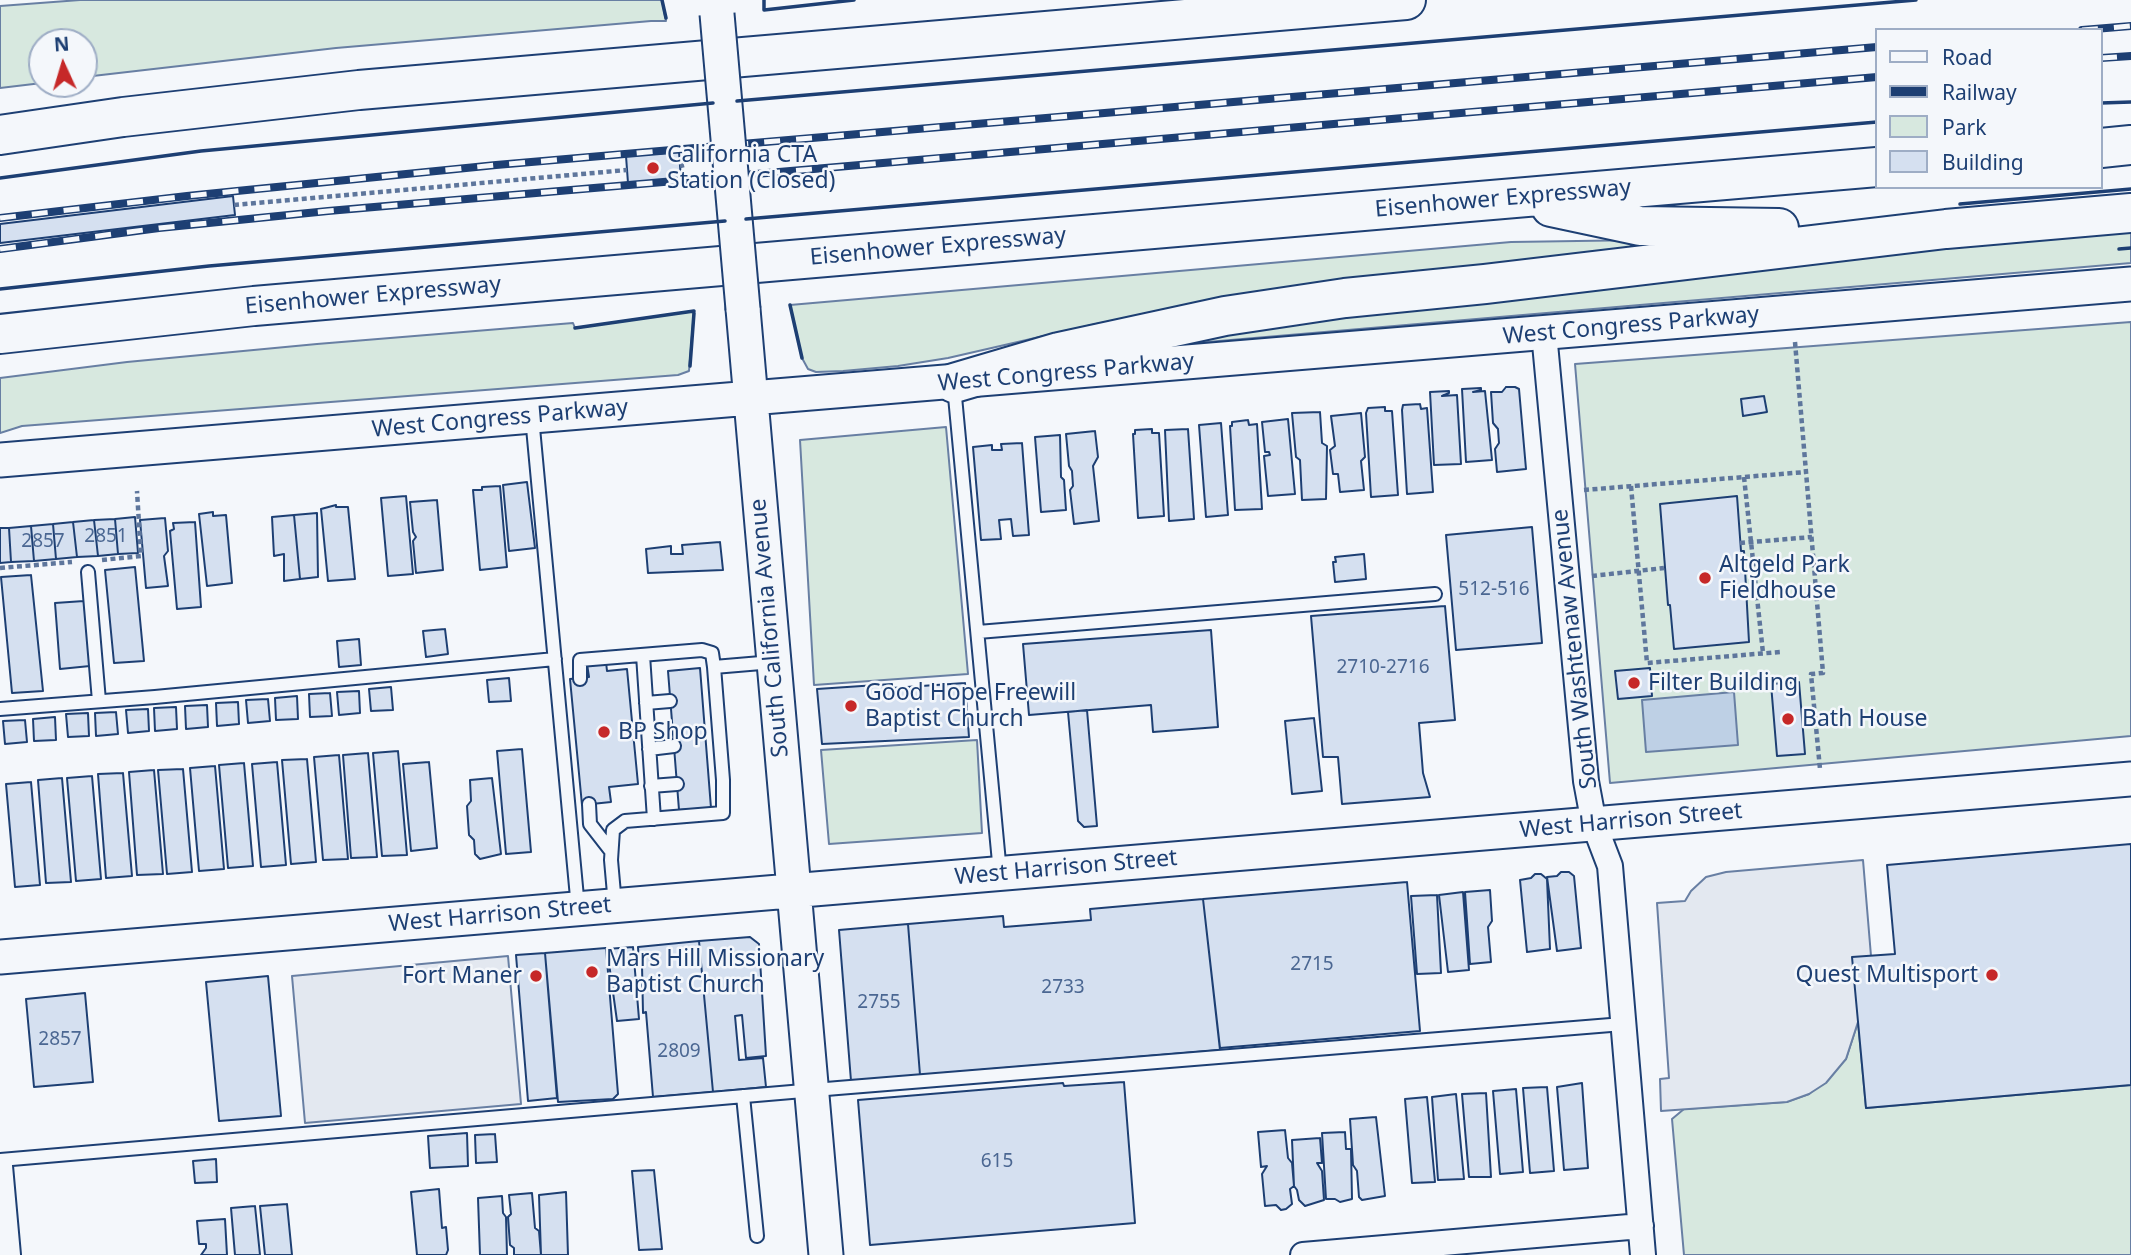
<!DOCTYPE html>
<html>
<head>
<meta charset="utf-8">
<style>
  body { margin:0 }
  #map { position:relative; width:2131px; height:1255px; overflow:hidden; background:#f4f7fb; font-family:"Noto Sans",sans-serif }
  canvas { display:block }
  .legend { position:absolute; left:1875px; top:28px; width:228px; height:161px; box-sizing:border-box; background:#f4f7fb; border:2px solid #9eadc5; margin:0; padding:9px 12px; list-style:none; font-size:21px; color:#1d3f73 }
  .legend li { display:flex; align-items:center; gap:14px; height:35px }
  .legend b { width:35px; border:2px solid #9eadc5 }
  .north { position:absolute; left:28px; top:28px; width:70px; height:70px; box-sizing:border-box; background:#f4f7fb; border:2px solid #9eadc5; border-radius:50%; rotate:356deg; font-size:19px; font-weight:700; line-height:28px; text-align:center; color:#1d3f73 }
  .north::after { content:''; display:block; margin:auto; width:24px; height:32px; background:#c62828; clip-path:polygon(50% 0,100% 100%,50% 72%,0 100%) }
</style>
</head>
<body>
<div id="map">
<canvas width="2131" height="1255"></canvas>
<ul class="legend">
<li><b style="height:9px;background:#f4f7fb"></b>Road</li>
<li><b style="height:9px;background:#1d3f73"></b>Railway</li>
<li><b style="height:19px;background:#d7e8df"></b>Park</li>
<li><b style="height:19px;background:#d5e0f0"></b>Building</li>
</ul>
<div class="north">N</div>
</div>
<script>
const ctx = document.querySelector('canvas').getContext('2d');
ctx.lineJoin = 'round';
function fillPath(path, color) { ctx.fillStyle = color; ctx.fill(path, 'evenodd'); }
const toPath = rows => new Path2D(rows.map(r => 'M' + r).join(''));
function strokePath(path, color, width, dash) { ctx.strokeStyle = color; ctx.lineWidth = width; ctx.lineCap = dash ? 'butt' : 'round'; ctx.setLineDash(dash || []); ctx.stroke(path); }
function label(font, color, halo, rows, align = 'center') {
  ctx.font = font + ' "Noto Sans",sans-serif'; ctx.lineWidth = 5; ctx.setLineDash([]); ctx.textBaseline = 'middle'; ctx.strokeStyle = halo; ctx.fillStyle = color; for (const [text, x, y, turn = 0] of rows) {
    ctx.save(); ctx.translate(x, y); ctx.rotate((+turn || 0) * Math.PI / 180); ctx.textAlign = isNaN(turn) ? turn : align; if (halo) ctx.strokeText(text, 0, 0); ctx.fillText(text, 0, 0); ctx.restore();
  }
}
const green = toPath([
  [80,0,662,0,666,21,651,21,336,48,84,77,84,42,42,42,42,83,0,88,0,6,80,0],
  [2131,231,2131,263,1184,344,1281,320,1957,246,2131,231],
  [1711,239,1243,296,1096,324,948,358,898,366,843,371,816,372,808,369,802,358,790,305,1511,242,1711,239],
  [694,311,689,371,678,375,22,426,0,433,0,378,127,362,317,344,573,323,575,328,694,311],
  [2131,322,2131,736,1610,783,1575,364,2131,322],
  [946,427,968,674,814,685,800,440,946,427],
  [977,740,982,833,829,844,821,750,977,740],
  [1858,1022,1866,1108,2131,1085,2131,1255,1684,1255,1672,1119,1684,1109,1786,1102,1809,1094,1846,1059,1858,1022]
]);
fillPath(green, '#d7e8df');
strokePath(green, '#687fa3', 2);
const parking = toPath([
  [1863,860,1871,956,1858,1022,1846,1059,1826,1083,1809,1094,1787,1102,1661,1111,1660,1079,1669,1078,1657,903,1685,901,1691,891,1706,877,1726,872,1863,860],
  [508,956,521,1104,305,1123,292,976,508,956]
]);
fillPath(parking, '#e3e8f0');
strokePath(parking, '#687fa3', 2);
const water = toPath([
  [1734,692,1738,745,1646,752,1642,700,1734,692]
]);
fillPath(water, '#bed0e5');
strokePath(water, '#687fa3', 2);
const building = toPath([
  [679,152,681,179,628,183,626,156,679,152],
  [233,196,235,215,0,243,0,224,233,196],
  [1506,387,1515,387,1519,389,1526,469,1497,472,1495,449,1499,443,1498,429,1493,423,1491,392,1502,392,1506,387],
  [1481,388,1481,390,1473,392,1485,391,1492,460,1466,462,1462,389,1481,388],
  [1449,391,1449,393,1442,396,1457,395,1461,464,1434,465,1430,392,1449,391],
  [1764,396,1767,412,1743,416,1741,399,1764,396],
  [1420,404,1421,409,1427,408,1433,492,1407,494,1402,410,1403,405,1420,404],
  [1385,407,1385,411,1392,411,1398,495,1371,497,1366,413,1368,408,1385,407],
  [1320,412,1322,443,1327,446,1326,499,1302,500,1300,460,1296,457,1292,413,1320,412],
  [1361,413,1365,457,1361,461,1364,490,1340,492,1338,474,1333,474,1330,450,1335,446,1331,416,1361,413],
  [1288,419,1295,494,1268,496,1264,456,1270,455,1269,452,1265,452,1262,422,1288,419],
  [1248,420,1249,425,1257,424,1262,509,1235,510,1230,426,1232,426,1232,422,1248,420],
  [1221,423,1228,515,1206,517,1199,425,1221,423],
  [1152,429,1152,433,1159,433,1164,516,1138,518,1133,434,1135,434,1135,430,1152,429],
  [1188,429,1194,519,1169,521,1165,430,1188,429],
  [1095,431,1098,457,1093,466,1099,521,1074,524,1070,490,1073,486,1072,471,1069,466,1066,434,1095,431],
  [1060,435,1061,477,1064,480,1066,510,1041,512,1035,437,1060,435],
  [1022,443,1029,535,1013,536,1011,519,999,520,1001,539,981,540,973,447,992,445,992,450,1002,450,1001,444,1022,443],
  [527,482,535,548,509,551,503,485,527,482],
  [500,486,507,567,480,570,473,490,482,490,482,487,500,486],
  [406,496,413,574,388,576,381,498,406,496],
  [1737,496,1741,551,1744,551,1749,642,1674,649,1670,605,1668,605,1660,504,1737,496],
  [437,500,443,570,416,573,413,541,416,537,413,532,410,502,437,500],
  [336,505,336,507,348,507,355,579,328,581,321,509,336,505],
  [213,512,213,516,226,515,232,583,207,586,199,514,213,512],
  [317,513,318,577,300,579,294,515,317,513],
  [294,515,300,579,284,581,284,554,274,556,272,517,294,515],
  [135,517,138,553,118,554,115,519,135,517],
  [165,518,168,551,164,556,168,586,146,588,140,520,165,518],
  [115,519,118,554,98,556,94,520,115,519],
  [94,520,98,556,77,557,73,522,94,520],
  [73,522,77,557,56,559,53,524,73,522],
  [195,522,201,607,177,609,170,531,174,529,173,523,195,522],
  [53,524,56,559,34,561,31,526,53,524],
  [31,526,34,561,11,562,9,528,31,526],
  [1532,527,1542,643,1456,650,1446,535,1532,527],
  [0,528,9,528,11,562,0,563,0,528],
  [720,542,723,570,648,573,646,549,671,546,671,554,683,554,682,545,720,542],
  [1364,554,1366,579,1335,582,1333,562,1336,562,1335,557,1364,554],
  [135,567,144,661,114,663,105,570,135,567],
  [31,575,43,691,12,693,1,577,31,575],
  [84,601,90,666,60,669,55,603,84,601],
  [1445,606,1455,720,1419,723,1423,773,1430,797,1342,804,1338,757,1323,757,1311,616,1445,606],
  [445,629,448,654,426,657,423,631,445,629],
  [1211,630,1218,727,1153,732,1151,705,1029,715,1023,644,1211,630],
  [359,639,361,665,339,667,337,641,359,639],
  [606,662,607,671,627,669,638,784,609,787,611,802,582,805,570,679,589,677,587,664,606,662],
  [700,668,711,808,679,810,668,671,700,668],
  [1650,668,1652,696,1618,699,1615,671,1650,668],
  [509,678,511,701,489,702,487,680,509,678],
  [1799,682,1805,754,1777,756,1771,684,1799,682],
  [965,683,969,737,822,744,817,689,892,684,892,688,965,683],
  [391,687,393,710,371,711,369,689,391,687],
  [359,691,360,713,339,715,337,692,359,691],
  [330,693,332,716,310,717,309,694,330,693],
  [297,696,298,719,276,720,275,698,297,696],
  [268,699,270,721,248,723,246,700,268,699],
  [238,702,239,724,217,726,216,703,238,702],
  [207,705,208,727,186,729,185,706,207,705],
  [176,707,177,729,155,731,154,708,176,707],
  [148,709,149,731,128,733,126,710,148,709],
  [1087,710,1097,826,1084,827,1078,821,1068,712,1087,710],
  [116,712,118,734,96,736,95,713,116,712],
  [88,713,89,736,68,737,66,714,88,713],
  [55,717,56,740,34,741,33,719,55,717],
  [1314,718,1322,791,1292,794,1285,721,1314,718],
  [25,720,27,742,5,744,3,721,25,720],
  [522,749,531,852,506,854,497,751,522,749],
  [398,751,407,855,382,856,373,753,398,751],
  [368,753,377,857,351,858,343,755,368,753],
  [339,755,348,859,323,860,314,757,339,755],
  [307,759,316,862,291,864,282,760,307,759],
  [277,762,286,865,261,867,252,764,277,762],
  [429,762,437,848,411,851,403,764,429,762],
  [244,763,253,866,228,868,219,765,244,763],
  [215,766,224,869,199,871,190,768,215,766],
  [183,769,192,872,167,874,158,770,183,769],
  [154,770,163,874,137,875,129,772,154,770],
  [123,773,132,876,106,878,98,774,123,773],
  [92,776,101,879,76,881,67,778,92,776],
  [62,778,71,882,46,883,38,780,62,778],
  [492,778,501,854,480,859,475,854,474,840,469,835,467,806,471,801,470,780,492,778],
  [31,782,40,885,15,887,6,784,31,782],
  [2131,844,2131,1085,1866,1108,1852,957,1895,954,1887,865,2131,844],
  [1561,872,1569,872,1574,876,1581,948,1557,951,1547,877,1557,876,1561,872],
  [1535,874,1541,874,1547,879,1550,949,1527,952,1520,880,1531,878,1535,874],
  [1407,882,1420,1031,1220,1048,1203,899,1407,882],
  [1490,890,1492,921,1488,927,1491,962,1470,964,1465,892,1490,890],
  [1463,892,1469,970,1448,972,1439,895,1463,892],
  [1437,895,1441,973,1417,974,1411,896,1437,895],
  [1203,899,1220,1050,920,1075,908,924,1003,916,1004,927,1091,920,1090,909,1203,899],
  [908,924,920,1075,851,1081,839,930,908,924],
  [750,937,759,944,766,1056,746,1058,742,1015,735,1016,739,1060,763,1058,766,1087,713,1092,699,941,750,937],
  [699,941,713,1092,653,1097,646,1012,643,1013,642,965,639,963,638,947,699,941],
  [633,947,639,1019,617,1021,607,949,633,947],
  [606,948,618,1094,613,1099,558,1102,545,953,606,948],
  [545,953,557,1098,528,1101,516,955,545,953],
  [268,976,281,1116,219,1121,206,982,268,976],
  [85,993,93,1082,34,1087,26,999,85,993],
  [1124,1082,1135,1223,870,1245,858,1100,1063,1083,1064,1086,1124,1082],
  [1582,1083,1588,1168,1564,1170,1557,1087,1582,1083],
  [1547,1087,1554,1171,1530,1173,1523,1088,1547,1087],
  [1516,1089,1523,1172,1500,1174,1493,1091,1516,1089],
  [1486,1093,1491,1177,1469,1177,1462,1094,1486,1093],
  [1456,1094,1464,1179,1438,1180,1432,1097,1456,1094],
  [1427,1097,1435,1182,1412,1183,1405,1099,1427,1097],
  [1376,1117,1385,1196,1362,1200,1359,1197,1357,1171,1353,1165,1350,1119,1376,1117],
  [1285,1130,1288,1158,1292,1163,1294,1186,1290,1189,1292,1204,1286,1209,1281,1210,1276,1205,1265,1206,1262,1174,1267,1166,1261,1167,1258,1132,1285,1130],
  [1345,1132,1346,1149,1351,1149,1352,1199,1340,1202,1335,1199,1326,1199,1322,1133,1345,1132],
  [467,1133,468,1166,430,1168,428,1136,467,1133],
  [495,1134,497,1162,476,1163,475,1135,495,1134],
  [1320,1138,1322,1163,1317,1163,1322,1171,1324,1200,1305,1206,1299,1200,1297,1190,1294,1186,1292,1140,1320,1138],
  [216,1159,217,1182,195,1183,193,1161,216,1159],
  [654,1170,662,1249,639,1250,632,1171,654,1170],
  [439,1189,442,1228,446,1227,448,1250,446,1255,417,1255,411,1192,439,1189],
  [566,1192,568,1255,541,1255,539,1195,566,1192],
  [532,1193,535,1228,539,1231,541,1255,514,1255,514,1248,510,1245,508,1217,511,1214,509,1195,532,1193],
  [502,1196,503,1213,506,1217,507,1255,480,1255,478,1198,502,1196],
  [287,1204,292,1255,265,1255,260,1206,287,1204],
  [255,1206,260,1255,235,1255,231,1208,255,1206],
  [225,1219,227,1255,201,1255,206,1248,206,1244,199,1244,197,1221,225,1219]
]);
fillPath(building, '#d5e0f0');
strokePath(building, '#1d3f73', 2);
const lane = toPath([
  [954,386,1000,873],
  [532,417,578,908],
  [88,572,99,701],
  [978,632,1435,594],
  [643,655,654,819],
  [580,679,580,660,702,650,712,653,714,667],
  [646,703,670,701],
  [0,709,155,697,555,659],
  [649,749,674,746],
  [651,786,677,784],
  [589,804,590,824,611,851],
  [615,905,611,860,613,830,625,821,723,813,723,780,714,667,773,662],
  [743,1096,757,1236],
  [0,1160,838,1088,1623,1024]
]);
const street = toPath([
  [1544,333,1586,781,1594,824,1610,866,1643,1255],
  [0,1166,8,1255],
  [1303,1255,1641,1226]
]);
const secondary = toPath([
  [743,309,826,1255],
  [0,460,2131,284],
  [0,957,2131,779]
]);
const highway = toPath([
  [0,135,123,117,359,90,1406,0],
  [2101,148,2131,145],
  [1551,207,1640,226,1779,228],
  [0,334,254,306,1877,167],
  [954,383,1059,352,1225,316,1345,298,1485,284,1946,229,2131,213]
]);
strokePath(lane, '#1d3f73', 16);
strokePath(street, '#1d3f73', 28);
strokePath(secondary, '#1d3f73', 37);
strokePath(highway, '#1d3f73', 42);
strokePath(toPath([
  [680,166,684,165],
  [234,205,627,170],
  [1795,342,1823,673,1811,674,1820,769],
  [1744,477,1763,653],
  [1631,486,1647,663,1780,652],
  [1584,490,1806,472],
  [1740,543,1812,537],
  [102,560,141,556,137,491],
  [0,568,72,562],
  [1592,576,1664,568]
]), '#5e769c', 4.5, [5, 3.5]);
strokePath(lane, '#f4f7fb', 12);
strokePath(street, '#f4f7fb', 24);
strokePath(secondary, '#f4f7fb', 33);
strokePath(highway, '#f4f7fb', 38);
const rail = toPath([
  [2082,30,2131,26],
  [2101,58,2131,56],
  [0,218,187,196,496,165,1877,47],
  [0,249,159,228,328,211,1877,77]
]);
strokePath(rail, '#1d3f73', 8);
strokePath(rail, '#f4f7fb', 5, [16]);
const secondaryBridge = toPath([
  [717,14,743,309]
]);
strokePath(secondaryBridge, '#1d3f73', 37, []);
strokePath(secondaryBridge, '#f4f7fb', 33);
strokePath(toPath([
  [662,0,666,18],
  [764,0,764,10,854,0],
  [737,101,1916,0],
  [2101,103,2131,102],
  [0,178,201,151,713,103],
  [1960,204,2131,189],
  [746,219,1877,122],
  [2119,249,2131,248],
  [0,289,209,266,725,221],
  [790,305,802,358],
  [575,328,694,311],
  [690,366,694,313]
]), '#1d3f73', 3.5);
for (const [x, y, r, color] of [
  [653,168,7,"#c62828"],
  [1705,578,7,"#c62828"],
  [1634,683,7,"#c62828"],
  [851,706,7,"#c62828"],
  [1788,719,7,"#c62828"],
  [604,732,7,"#c62828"],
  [592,972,7,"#c62828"],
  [1992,975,7,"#c62828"],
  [536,976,7,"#c62828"]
]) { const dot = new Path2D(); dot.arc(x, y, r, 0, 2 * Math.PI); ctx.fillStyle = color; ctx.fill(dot); strokePath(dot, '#f4f7fb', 2.5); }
label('19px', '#4b6792', null, [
  ["2851",106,537],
  ["2857",43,542],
  ["512-516",1494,590],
  ["2710-2716",1383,668],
  ["2715",1312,965],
  ["2733",1063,988],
  ["2755",879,1003],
  ["2857",60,1040],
  ["2809",679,1052],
  ["615",997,1162]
]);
label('23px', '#1d3f73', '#f4f7fb', [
  ["California CTA",667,155],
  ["Station (Closed)",667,181],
  ["Altgeld Park",1719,565],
  ["Fieldhouse",1719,591],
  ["Filter Building",1648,683],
  ["Good Hope Freewill",865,693],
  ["Baptist Church",865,719],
  ["Bath House",1802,719],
  ["BP Shop",618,732],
  ["Mars Hill Missionary",606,959],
  ["Baptist Church",606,985],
  ["Quest Multisport",1978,975,"right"],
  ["Fort Maner",522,976,"right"]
], 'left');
label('23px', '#1d3f73', '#f4f7fb', [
  ["Eisenhower Expressway",1503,199,-5],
  ["Eisenhower Expressway",938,247,-5],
  ["Eisenhower Expressway",373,296,-5],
  ["West Congress Parkway",1631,326,-5],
  ["West Congress Parkway",1066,373,-5],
  ["West Congress Parkway",500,419,-5],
  ["South California Avenue",770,628,-95],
  ["South Washtenaw Avenue",1575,649,-96],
  ["West Harrison Street",1631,821,-5],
  ["West Harrison Street",1066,868,-5],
  ["West Harrison Street",500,915,-5]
]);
</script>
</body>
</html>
